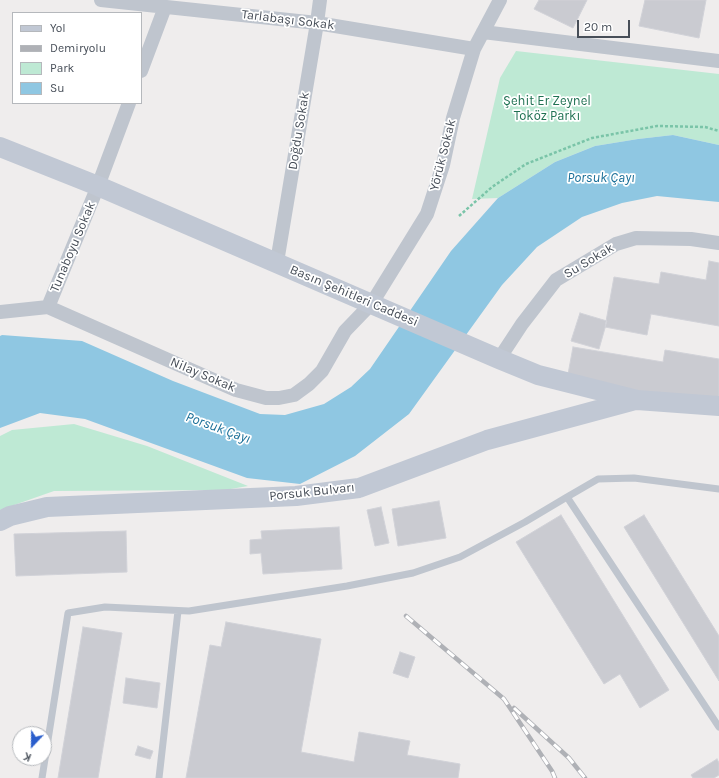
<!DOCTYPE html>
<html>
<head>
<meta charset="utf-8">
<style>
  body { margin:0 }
  #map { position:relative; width:719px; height:778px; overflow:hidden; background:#efeded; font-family:Karla,sans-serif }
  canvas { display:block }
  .legend { position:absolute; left:12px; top:12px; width:130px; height:92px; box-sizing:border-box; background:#fff; border:1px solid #b5b8bc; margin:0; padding:5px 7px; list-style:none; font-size:12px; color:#474e58 }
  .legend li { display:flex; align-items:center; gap:8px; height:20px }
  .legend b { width:20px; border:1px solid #b5b8bc }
  .north { position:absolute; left:12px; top:726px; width:40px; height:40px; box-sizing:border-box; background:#fff; border:1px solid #b5b8bc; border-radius:50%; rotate:202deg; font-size:11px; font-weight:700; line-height:16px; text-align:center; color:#474e58 }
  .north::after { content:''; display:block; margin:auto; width:14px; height:18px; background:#2a5ecc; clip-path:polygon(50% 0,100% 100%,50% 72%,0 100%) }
  .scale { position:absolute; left:577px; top:20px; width:53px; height:18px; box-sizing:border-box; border:2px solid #474e58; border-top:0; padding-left:5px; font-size:12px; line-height:14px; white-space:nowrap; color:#474e58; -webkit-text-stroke:3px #fff; paint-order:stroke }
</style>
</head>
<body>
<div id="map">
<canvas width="719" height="778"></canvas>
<ul class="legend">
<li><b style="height:5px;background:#c1c8d4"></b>Yol</li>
<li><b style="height:5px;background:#afb1b6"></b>Demiryolu</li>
<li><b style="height:11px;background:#bee9d4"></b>Park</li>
<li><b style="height:11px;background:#8fc7e2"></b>Su</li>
</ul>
<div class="north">K</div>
<div class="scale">20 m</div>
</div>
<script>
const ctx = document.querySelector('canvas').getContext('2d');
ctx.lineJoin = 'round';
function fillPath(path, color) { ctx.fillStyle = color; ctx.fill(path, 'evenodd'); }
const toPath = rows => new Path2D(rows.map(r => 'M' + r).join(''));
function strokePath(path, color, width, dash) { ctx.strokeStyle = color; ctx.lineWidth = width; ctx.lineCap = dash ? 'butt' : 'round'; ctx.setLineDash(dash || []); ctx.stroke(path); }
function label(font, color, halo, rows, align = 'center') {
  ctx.font = font + ' Karla,sans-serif'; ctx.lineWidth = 3.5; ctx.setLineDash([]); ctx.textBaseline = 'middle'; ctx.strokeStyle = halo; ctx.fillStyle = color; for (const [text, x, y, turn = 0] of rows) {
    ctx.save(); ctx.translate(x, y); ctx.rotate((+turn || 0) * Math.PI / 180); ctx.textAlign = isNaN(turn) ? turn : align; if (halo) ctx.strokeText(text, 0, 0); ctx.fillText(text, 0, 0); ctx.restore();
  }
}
fillPath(toPath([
  [516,51,719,74,719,145,673,135,638,139,595,146,555,162,498,198,472,199,500,78],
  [74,424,147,446,248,486,225,490,54,491,0,510,0,436,12,430]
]), '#bee9d4');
fillPath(toPath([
  [673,135,719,145,719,202,657,196,622,203,582,217,537,247,502,285,409,414,355,456,300,484,247,478,85,419,40,413,0,428,0,336,2,335,82,341,173,381,260,414,285,415,324,404,351,387,370,369,451,251,498,198,555,162,595,146,638,139]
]), '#8fc7e2');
const building = toPath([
  [539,0,587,0,573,28,534,9,539,0],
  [645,0,706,0,699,38,639,26,645,0],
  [709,261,719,263,719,326,651,314,647,335,605,327,614,277,659,284,661,272,706,280,709,261],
  [580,313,607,321,599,349,571,341,580,313],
  [573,347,663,362,665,350,719,359,719,402,566,385,573,347],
  [439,501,446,538,398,546,392,509,439,501],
  [381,507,389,543,375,546,367,510,381,507],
  [561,515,669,690,640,708,620,674,604,684,516,542,561,515],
  [644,515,719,636,719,681,624,527,644,515],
  [339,527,342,569,263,574,261,553,250,554,250,540,262,539,261,531,339,527],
  [126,531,127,572,16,576,14,534,126,531],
  [226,622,321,639,301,752,354,762,359,732,410,741,407,755,460,764,458,778,186,778,210,645,221,647,226,622],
  [83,627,122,633,98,778,58,778,83,627],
  [400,652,415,657,408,678,393,673,400,652],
  [126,678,160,683,157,708,123,703,126,678],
  [138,746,153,751,150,759,135,755,138,746],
  [717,759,719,763,719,775,714,778,693,778,691,775,717,759]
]);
fillPath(building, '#cacbd1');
strokePath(building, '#d1d2d8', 1);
strokePath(toPath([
  [459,216,492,187,526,164,592,138,657,126,705,127,719,131]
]), '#7ac4a8', 2.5, [3, 2]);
strokePath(toPath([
  [567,497,598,479,634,478,719,489],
  [42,778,68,613,105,607,189,611,347,586,413,573,460,557,525,522,567,497,719,727],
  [159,778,178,611]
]), '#bfc5ce', 7);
strokePath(toPath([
  [101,0,317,23,474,49],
  [483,32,719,61],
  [141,71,165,7],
  [277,262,317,23,320,0],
  [48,307,98,186,129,103],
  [0,312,48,307,236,390,266,398,279,398,294,395,309,384,322,371,345,331,372,303,427,214,443,165,453,118,474,49,500,0],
  [499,359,522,324,556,280,616,244,636,238,691,239,719,243]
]), '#bfc5ce', 14);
strokePath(toPath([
  [0,147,98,186,499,359,538,375,637,400,719,406],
  [0,521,10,516,47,507,296,496,359,488,487,440,635,400]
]), '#c1c8d4', 20);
const rail = toPath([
  [406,616,504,699,552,771,555,778],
  [514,708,569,758,585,778]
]);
strokePath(rail, '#afb1b6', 4.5);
strokePath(rail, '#fff', 3, [9]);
label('13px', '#474e58', '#fff', [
  ["Tarlabaşı Sokak",288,20,7],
  ["Doğdu Sokak",299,131,-81],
  ["Yörük Sokak",443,155,-76],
  ["Tunaboyu Sokak",73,247,-67],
  ["Su Sokak",589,261,-31],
  ["Basın Şehitleri Caddesi",354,296,23],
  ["Nilay Sokak",203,375,23],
  ["Porsuk Bulvarı",312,492,-6]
]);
label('13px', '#1f7152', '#fff', [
  ["Şehit Er Zeynel",547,101],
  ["Toköz Parkı",547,116]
]);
label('italic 14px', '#1a6f98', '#fff', [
  ["Porsuk Çayı",601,178],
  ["Porsuk Çayı",218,428,20]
]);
</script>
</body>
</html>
